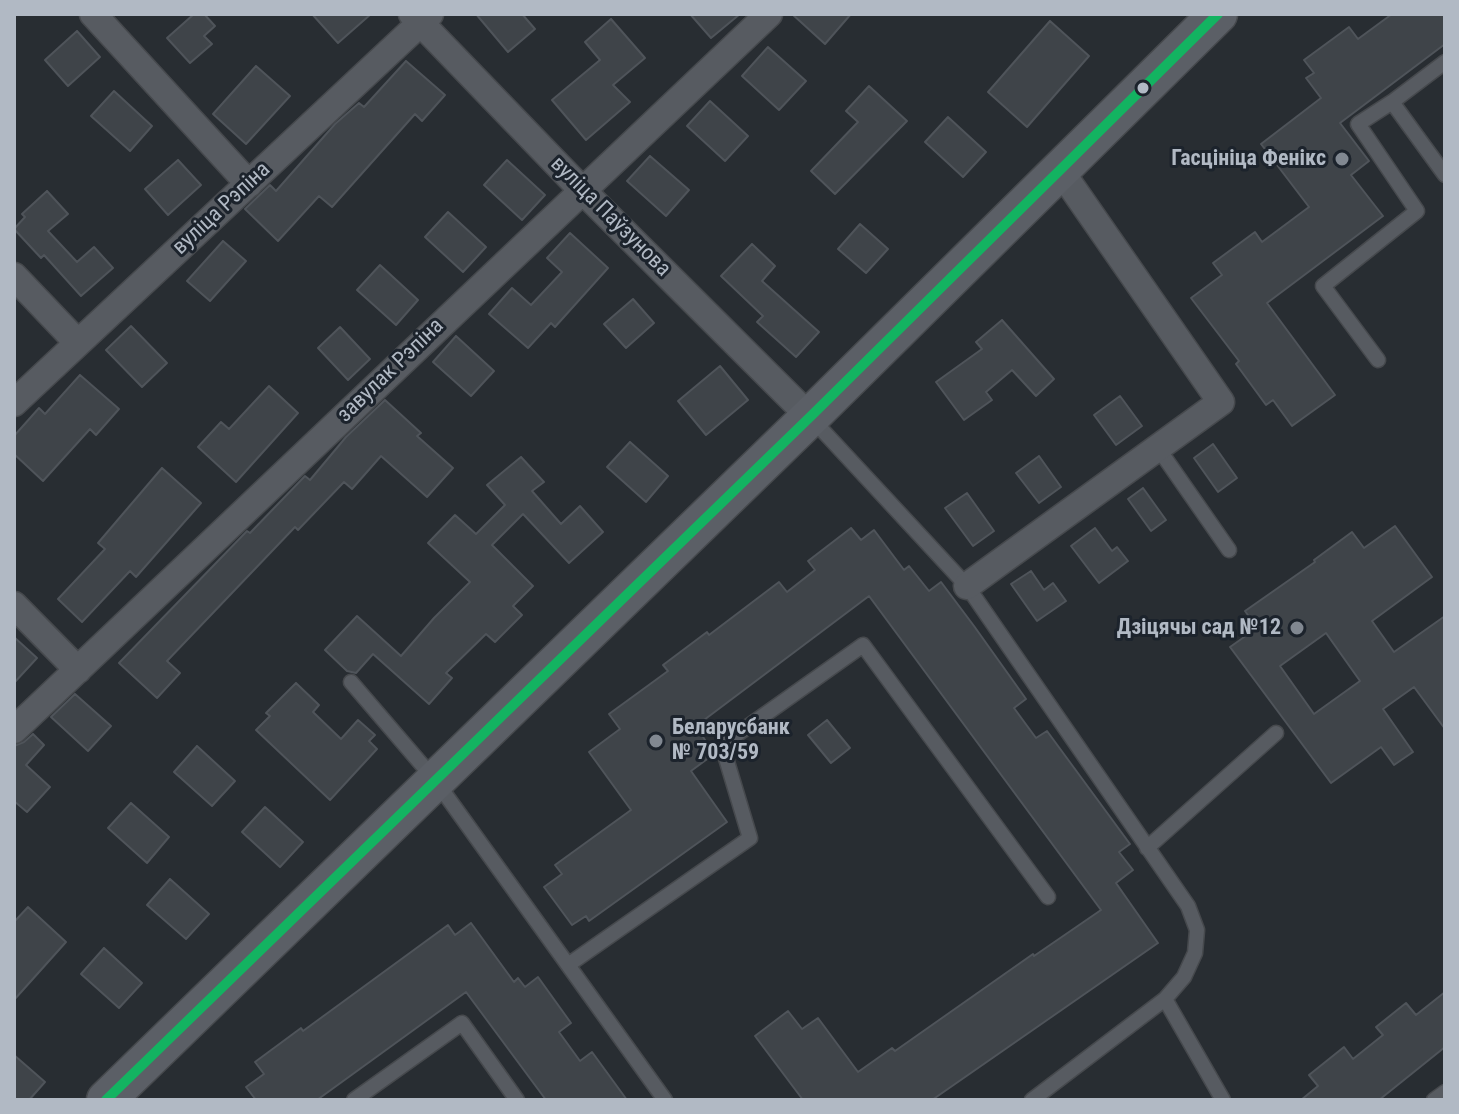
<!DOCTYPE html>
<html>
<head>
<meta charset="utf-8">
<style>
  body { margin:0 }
  #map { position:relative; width:1459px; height:1114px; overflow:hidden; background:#282d32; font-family:"Roboto Condensed",sans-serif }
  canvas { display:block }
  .frame { position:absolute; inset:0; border:16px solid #b1b9c4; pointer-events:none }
</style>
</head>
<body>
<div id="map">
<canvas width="1459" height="1114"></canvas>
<div class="frame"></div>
</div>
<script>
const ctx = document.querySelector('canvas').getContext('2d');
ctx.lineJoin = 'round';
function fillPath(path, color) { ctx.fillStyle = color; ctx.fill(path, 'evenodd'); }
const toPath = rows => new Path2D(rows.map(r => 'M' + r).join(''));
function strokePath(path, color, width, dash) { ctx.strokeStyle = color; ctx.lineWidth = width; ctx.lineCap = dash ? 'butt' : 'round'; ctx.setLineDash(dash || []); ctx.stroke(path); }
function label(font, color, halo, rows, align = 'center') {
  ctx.font = font + ' "Roboto Condensed",sans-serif'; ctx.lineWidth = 6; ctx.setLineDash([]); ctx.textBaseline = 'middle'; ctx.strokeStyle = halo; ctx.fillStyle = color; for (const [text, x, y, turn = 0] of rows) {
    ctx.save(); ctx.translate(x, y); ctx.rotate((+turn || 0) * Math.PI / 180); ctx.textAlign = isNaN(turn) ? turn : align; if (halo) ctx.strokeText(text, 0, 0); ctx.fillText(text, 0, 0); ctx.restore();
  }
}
const building = toPath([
  [194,14,204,14,215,26,204,36,212,44,190,63,167,38,194,14],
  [312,14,371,14,338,43,312,14],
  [476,14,522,14,535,29,508,52,476,14],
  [690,14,740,14,711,38,690,14],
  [792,14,851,14,825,44,792,14],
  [1392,14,1445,14,1445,44,1340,123,1369,161,1351,175,1383,216,1267,303,1335,395,1292,426,1273,400,1266,405,1236,364,1239,361,1191,298,1222,275,1213,263,1255,232,1262,242,1309,207,1261,144,1321,98,1306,78,1314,73,1304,60,1349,27,1358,39,1392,14],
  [611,19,645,58,613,85,630,102,586,140,552,100,600,60,585,42,611,19],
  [1050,21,1089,56,1027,127,988,92,1050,21],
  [77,31,100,57,68,86,45,60,77,31],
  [768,47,806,81,779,110,742,76,768,47],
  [406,61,445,95,422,121,415,114,332,207,319,196,278,241,245,209,270,185,276,191,335,124,359,103,364,107,406,61],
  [256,66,290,96,246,144,213,114,256,66],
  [869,86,907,121,835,194,811,171,858,122,846,111,869,86],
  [114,91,152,126,130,151,91,116,114,91],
  [710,101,748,136,725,161,687,126,710,101],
  [948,117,986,152,963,177,925,142,948,117],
  [650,156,689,190,666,216,627,181,650,156],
  [178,160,201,185,168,215,145,189,178,160],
  [507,160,545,195,522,220,484,185,507,160],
  [47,191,68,214,48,231,77,262,94,247,113,268,81,296,44,255,41,258,14,229,25,217,22,214,47,191],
  [448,212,486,247,463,272,425,237,448,212],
  [860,224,888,249,866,273,838,249,860,224],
  [570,233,608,268,555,327,551,323,528,348,489,314,512,288,531,305,562,272,547,258,570,233],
  [223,241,246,261,210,301,187,281,223,241],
  [752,244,775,266,762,281,819,332,796,357,757,322,763,316,721,276,752,244],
  [380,265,418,300,396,325,357,290,380,265],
  [633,299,654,323,626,348,604,324,633,299],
  [1002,320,1054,379,1036,396,1012,370,986,392,992,400,964,420,936,382,982,349,976,342,1002,320],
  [131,326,167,363,142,387,106,350,131,326],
  [340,327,370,359,348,380,318,348,340,327],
  [456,336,494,371,471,396,433,362,456,336],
  [720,366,748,400,706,435,678,401,720,366],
  [80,375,119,409,96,435,90,429,43,481,14,454,14,436,39,408,45,414,80,375],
  [269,386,298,413,236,482,198,447,221,422,229,429,269,386],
  [1120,396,1142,426,1116,445,1094,415,1120,396],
  [385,400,421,433,417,436,453,468,427,497,381,456,352,489,344,482,298,530,295,527,167,661,180,673,157,698,119,663,247,531,250,533,305,476,310,480,346,437,385,400],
  [630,442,668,476,646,502,607,467,630,442],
  [1213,444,1237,478,1218,492,1194,458,1213,444],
  [1039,456,1061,487,1039,503,1016,473,1039,456],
  [521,457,544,482,532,491,561,524,580,506,603,532,569,563,523,514,492,545,533,586,513,606,522,615,495,642,486,634,446,673,452,678,429,704,373,654,356,673,347,671,325,650,357,616,401,656,434,618,470,582,428,543,455,515,476,534,505,505,487,485,521,457],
  [162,468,201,503,136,577,130,571,82,622,58,599,105,549,98,543,162,468],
  [1143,488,1166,520,1151,531,1128,499,1143,488],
  [967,493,994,531,973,546,945,508,967,493],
  [1395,526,1432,577,1372,621,1394,652,1445,616,1445,729,1414,687,1383,709,1413,752,1394,765,1381,747,1331,783,1230,647,1257,628,1245,611,1315,562,1314,560,1352,532,1364,548,1395,526],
  [1326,633,1360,681,1314,714,1280,666,1326,633],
  [851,528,861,540,874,530,904,570,909,566,929,591,941,582,974,626,1026,699,1014,708,1036,738,1047,731,1130,844,1119,852,1133,870,1116,883,1158,943,932,1100,803,1100,755,1036,788,1011,802,1029,818,1018,858,1072,892,1048,895,1051,1033,954,1034,956,1101,910,869,596,696,726,714,754,691,771,727,822,589,921,586,916,572,925,544,887,562,874,555,865,631,810,589,752,620,729,609,714,668,671,663,665,707,632,709,635,779,582,787,592,815,570,808,561,851,528],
  [1095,528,1112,551,1117,547,1128,561,1099,583,1071,546,1095,528],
  [1031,571,1044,590,1053,583,1066,601,1037,621,1011,584,1031,571],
  [14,637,37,658,14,683,14,637],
  [296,683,319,705,313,712,341,739,358,720,375,735,369,741,377,749,330,800,256,730,270,716,266,713,296,683],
  [75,694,111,726,88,751,51,717,75,694],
  [827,720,850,748,831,763,808,735,827,720],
  [33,734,44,745,26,765,50,787,27,812,14,801,14,746,24,742,33,734],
  [197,746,235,781,212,806,174,772,197,746],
  [131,803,169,837,147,863,108,828,131,803],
  [265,807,303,842,280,867,242,832,265,807],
  [170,879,209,914,186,939,147,905,170,879],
  [28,907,66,942,14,1000,14,922,28,907],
  [471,923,514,982,518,978,525,987,538,977,571,1023,559,1032,580,1061,592,1052,627,1100,546,1100,466,992,317,1100,256,1100,246,1087,264,1074,255,1062,301,1028,303,1031,448,925,455,935,471,923],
  [104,948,142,983,119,1008,81,974,104,948],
  [1445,992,1445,1047,1379,1100,1301,1100,1318,1086,1309,1075,1344,1047,1353,1059,1383,1035,1376,1027,1406,1003,1416,1015,1445,992],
  [14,1055,45,1082,29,1100,14,1100,14,1055]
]);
fillPath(building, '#3f4449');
strokePath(building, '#4f545a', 2);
const lane = toPath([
  [1445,62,1392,102,1445,175],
  [1378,360,1323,286,1417,211,1358,124,1392,102],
  [812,419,967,586,1188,906,1197,930,1195,953,1184,977,1165,999,1032,1100],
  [1158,448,1229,550],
  [351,682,435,780,665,1100],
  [1147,848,1276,733],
  [568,965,750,838,722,745,863,645,1048,897],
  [1165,999,1223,1100],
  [354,1100,462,1023,517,1100],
  [1434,1100,1445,1092]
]);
const street = toPath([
  [93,14,249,184],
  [412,14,582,190,810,417],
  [14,276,77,342],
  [14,403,430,14],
  [967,586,1221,402,1060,170],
  [14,605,78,670],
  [14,730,769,14]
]);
const secondary = toPath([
  [106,1100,810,417,1218,14]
]);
strokePath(lane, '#46494d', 17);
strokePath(street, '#46494d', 29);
strokePath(secondary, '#46494d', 41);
strokePath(lane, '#575b61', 14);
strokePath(street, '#575b61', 26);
strokePath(secondary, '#5b5f66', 38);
strokePath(toPath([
  [106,1100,810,417,1218,14]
]), '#13b361', 10);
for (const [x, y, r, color] of [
  [1143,88,7,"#b1b9c4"],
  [1342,159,8,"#818891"],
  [1297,628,8,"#818891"],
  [656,741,8,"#818891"]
]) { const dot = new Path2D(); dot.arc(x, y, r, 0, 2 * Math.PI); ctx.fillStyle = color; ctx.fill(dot); strokePath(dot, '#1c232c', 3); }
label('bold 22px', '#b1b9c4', '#1c232c', [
  ["Гасцініца Фенікс",1326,159],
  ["Дзіцячы сад №12",1281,628],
  ["Беларусбанк",672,728,"left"],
  ["№ 703/59",672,753,"left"]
], 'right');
label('22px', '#b1b9c4', '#1c232c', [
  ["вуліца Рэпіна",222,209,-43],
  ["вуліца Паўзунова",610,217,45],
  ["завулак Рэпіна",391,371,-44]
]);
</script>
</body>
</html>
